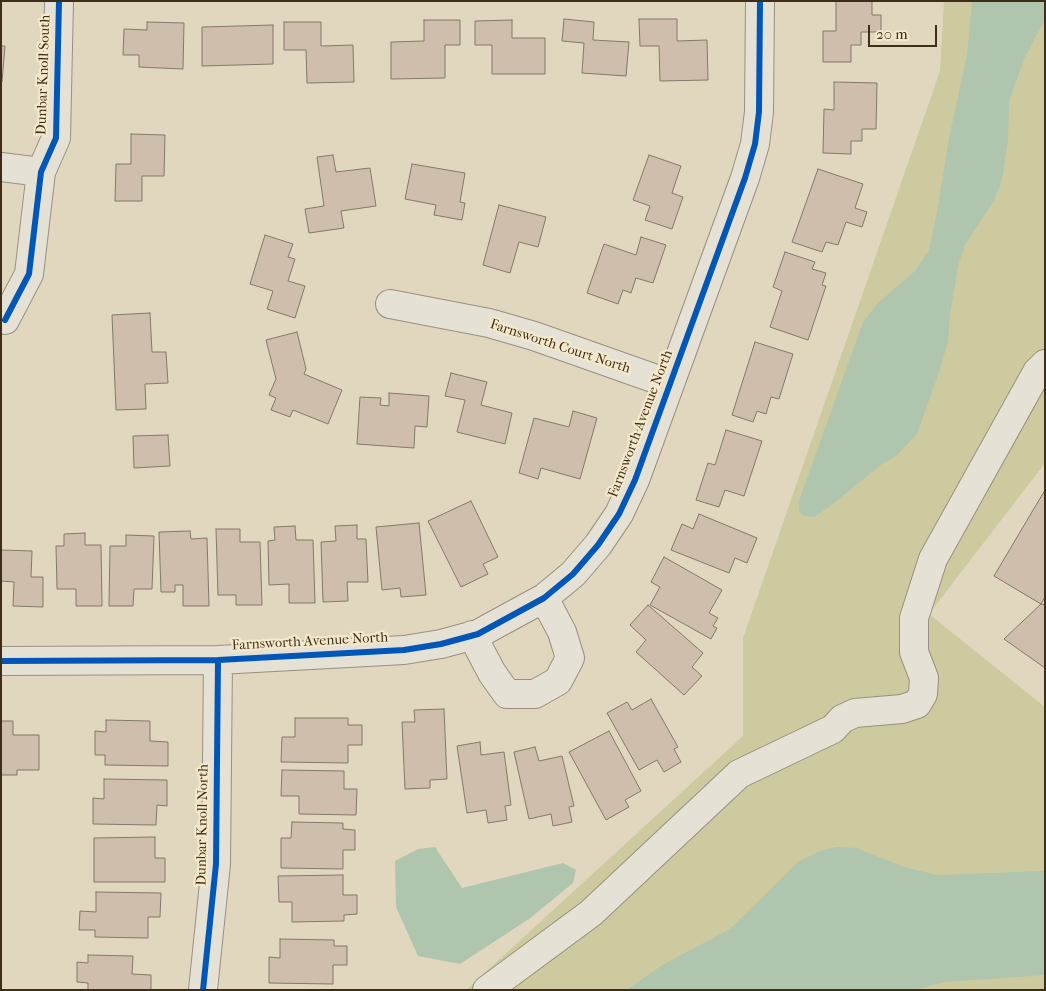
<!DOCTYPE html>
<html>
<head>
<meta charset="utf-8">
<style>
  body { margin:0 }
  #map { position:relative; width:1046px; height:991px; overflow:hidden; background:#e1d7be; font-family:"IM FELL French Canon",serif }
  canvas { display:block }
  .frame { position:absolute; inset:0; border:2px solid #3e2d19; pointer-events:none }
  .scale { position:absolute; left:868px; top:25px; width:69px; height:22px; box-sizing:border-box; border:2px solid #3e2d19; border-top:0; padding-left:6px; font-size:15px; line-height:18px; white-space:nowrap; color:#3e2d19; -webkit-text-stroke:4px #f5e9cb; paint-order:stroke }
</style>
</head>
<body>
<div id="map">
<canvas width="1046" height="991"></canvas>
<div class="frame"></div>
<div class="scale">20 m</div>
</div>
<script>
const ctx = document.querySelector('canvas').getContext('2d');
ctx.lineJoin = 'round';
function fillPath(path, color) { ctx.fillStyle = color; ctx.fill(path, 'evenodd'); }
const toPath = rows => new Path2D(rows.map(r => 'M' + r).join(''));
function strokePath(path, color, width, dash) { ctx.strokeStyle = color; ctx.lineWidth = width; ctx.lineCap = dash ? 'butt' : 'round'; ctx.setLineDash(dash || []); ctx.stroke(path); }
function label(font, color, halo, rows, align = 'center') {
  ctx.font = font + ' "IM FELL French Canon",serif'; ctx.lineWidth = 4.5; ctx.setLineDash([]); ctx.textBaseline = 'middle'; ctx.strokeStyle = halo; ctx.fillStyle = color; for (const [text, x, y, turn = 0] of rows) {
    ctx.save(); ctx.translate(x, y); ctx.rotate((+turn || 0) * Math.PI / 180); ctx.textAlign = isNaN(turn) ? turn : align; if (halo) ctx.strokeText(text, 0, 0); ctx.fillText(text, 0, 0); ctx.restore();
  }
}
fillPath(toPath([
  [944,1,1045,1,1045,463,929,614,1045,707,1045,990,466,990,743,736,743,638,940,71]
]), '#cdcaa0');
fillPath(toPath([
  [972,1,1045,1,1045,19,1025,57,1009,101,1008,140,1002,179,994,200,965,245,958,266,950,314,948,342,939,372,917,434,896,456,882,464,829,507,814,517,804,516,799,511,799,501,863,322,877,304,915,271,929,250,938,207,949,138,967,55],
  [435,847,462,888,563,863,576,870,573,883,529,919,460,964,418,956,396,907,395,861,418,849],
  [836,847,856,848,904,867,937,875,1045,871,1045,975,946,982,914,990,626,990,664,964,730,929,798,862,820,851]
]), '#b0c5ad');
const building = toPath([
  [836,1,872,1,872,15,881,15,881,32,861,32,861,45,851,45,851,62,823,62,823,31,836,31,836,1],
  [564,19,594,22,593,40,629,42,626,76,582,73,584,43,562,41,564,19],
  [639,19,677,19,677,41,707,40,708,80,660,81,659,46,640,46,639,19],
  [424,20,460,20,460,45,445,45,445,78,391,79,391,42,424,41,424,20],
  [512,20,512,38,545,38,545,74,492,74,492,45,475,45,475,21,512,20],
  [147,22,184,23,183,69,139,67,139,55,123,55,124,29,147,30,147,22],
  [284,22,321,22,321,46,353,45,354,82,307,83,306,50,284,50,284,22],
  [273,25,273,64,202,66,202,27,273,25],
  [1,46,5,46,2,82,1,82,1,46],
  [834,82,877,83,876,129,862,129,862,141,851,141,851,154,823,153,824,109,834,110,834,82],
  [131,134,165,135,164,176,142,176,142,201,115,201,116,164,131,164,131,134],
  [333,155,336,172,370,168,376,206,341,211,344,228,309,233,305,209,324,206,317,157,333,155],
  [649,155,681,166,672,193,683,197,672,229,645,220,650,206,633,200,649,155],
  [412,164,465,173,460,202,465,203,462,220,434,215,436,205,405,199,412,164],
  [818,169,863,184,855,208,867,212,862,227,846,222,838,245,826,242,822,252,792,242,818,169],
  [499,205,546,217,538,247,519,242,510,273,483,265,499,205],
  [265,235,293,244,288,257,295,259,288,281,305,286,295,318,267,309,273,291,250,284,265,235],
  [641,237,666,245,653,283,636,278,631,293,623,290,618,304,587,293,604,244,636,255,641,237],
  [785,252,815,262,812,269,826,273,822,285,826,286,808,340,770,327,782,291,773,287,785,252],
  [150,313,152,352,166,352,168,383,145,384,146,409,116,410,112,315,150,313],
  [297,332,306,369,304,374,342,390,328,424,293,410,290,417,271,410,276,398,269,395,276,379,266,340,297,332],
  [755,342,793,354,779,399,771,397,766,414,757,411,753,422,732,415,755,342],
  [451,373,487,382,481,405,512,413,505,444,457,432,465,400,445,396,451,373],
  [389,393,429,396,427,427,415,426,414,448,357,444,360,397,381,398,380,405,389,406,389,393],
  [573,411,597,418,580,479,541,468,538,479,519,473,534,418,569,427,573,411],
  [726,430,762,441,744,496,725,490,719,507,696,500,708,463,715,465,726,430],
  [168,435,170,466,134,468,133,436,168,435],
  [1045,490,1045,597,1041,604,994,576,1045,490],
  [471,501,498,557,483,564,488,574,461,587,428,521,471,501],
  [699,514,757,538,747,563,735,558,729,573,671,550,682,524,693,529,699,514],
  [419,523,426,595,401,597,400,588,382,590,376,527,419,523],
  [357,525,357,539,366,539,368,582,347,582,348,601,323,602,321,542,336,541,335,526,357,525],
  [295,526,296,540,313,540,315,603,289,603,289,584,269,585,268,541,275,540,274,527,295,526],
  [216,529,240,529,240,542,260,542,262,605,236,605,236,595,218,595,216,529],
  [190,531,191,539,207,538,209,606,183,606,183,585,175,585,175,592,161,592,159,532,190,531],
  [85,533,85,545,101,545,102,606,76,606,76,589,57,589,56,546,64,546,64,534,85,533],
  [126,535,154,536,152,589,134,589,133,606,109,606,110,546,126,546,126,535],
  [1,550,32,551,31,577,43,577,43,607,13,606,14,582,1,581,1,550],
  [664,557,722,590,709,613,718,618,713,626,717,628,711,639,650,605,660,587,651,582,664,557],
  [1041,604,1045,605,1045,668,1004,639,1041,604],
  [648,605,703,653,692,667,702,676,684,695,636,652,646,640,630,625,648,605],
  [651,699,678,747,674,749,681,762,664,772,657,760,639,770,607,713,627,702,632,710,651,699],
  [444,709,447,779,430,780,430,788,405,789,402,722,415,722,414,710,444,709],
  [295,718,348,718,348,725,362,725,362,745,348,745,348,763,281,762,282,737,295,737,295,718],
  [106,720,150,721,150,741,168,742,168,766,105,765,105,755,95,755,95,731,106,732,106,720],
  [1,721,13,721,13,735,39,735,39,770,17,770,17,775,1,775,1,721],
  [609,731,641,791,625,800,629,807,606,820,569,752,609,731],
  [480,742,481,755,504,752,511,805,505,806,507,820,488,823,486,810,467,813,457,746,480,742],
  [535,747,539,761,562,756,574,806,569,807,572,822,553,826,551,814,529,819,514,752,535,747],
  [282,770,344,771,344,789,357,789,356,815,299,814,299,796,281,796,282,770],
  [104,779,167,780,167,806,157,805,156,825,93,824,93,798,104,799,104,779],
  [292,822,343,823,343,829,355,830,355,850,343,850,343,869,281,868,281,838,291,838,292,822],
  [155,837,155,858,165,858,165,882,94,882,94,838,155,837],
  [343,875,343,895,357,895,357,914,344,915,344,921,292,922,292,902,279,902,278,876,343,875],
  [96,892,161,893,160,917,148,917,148,938,95,937,95,930,79,930,80,911,96,912,96,892],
  [280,939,334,940,334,946,347,946,347,965,333,965,333,984,269,983,269,957,280,958,280,939],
  [88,955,133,956,132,974,151,975,151,990,88,990,88,983,77,982,77,962,88,963,88,955]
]);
fillPath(building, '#cfbeab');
strokePath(building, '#81796a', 1);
const minor = toPath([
  [1,167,41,172],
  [390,304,489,323,534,336,670,384],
  [5,320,29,274,41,172,56,138,59,1],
  [472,635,492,673,507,694,535,694,558,681,570,658,562,632,544,598],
  [1,661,218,660,404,650,441,644,478,634,544,598,573,574,598,545,619,514,635,480,745,178,755,144,759,112,760,1],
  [203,990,216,864,218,660],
  [487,990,591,913,739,774,833,729,842,719,855,713,902,709,917,704,923,694,924,678,914,652,914,618,933,559,1037,372,1045,364]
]);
strokePath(minor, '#98907f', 30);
strokePath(minor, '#e6e1d5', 28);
strokePath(toPath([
  [5,320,29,274,41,172,56,138,59,1],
  [1,661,218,660,404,650,441,644,478,634,544,598,573,574,598,545,619,514,635,480,745,178,755,144,759,112,760,1],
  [203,990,216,864,218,660]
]), '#0057b8', 6);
label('14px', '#3e2d19', '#f5e9cb', [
  ["Dunbar Knoll South",44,75,-88],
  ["Farnsworth Court North",560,347,18],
  ["Farnsworth Avenue North",641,424,-69],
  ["Farnsworth Avenue North",310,642,-3],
  ["Dunbar Knoll North",203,825,-89]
]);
</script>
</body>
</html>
